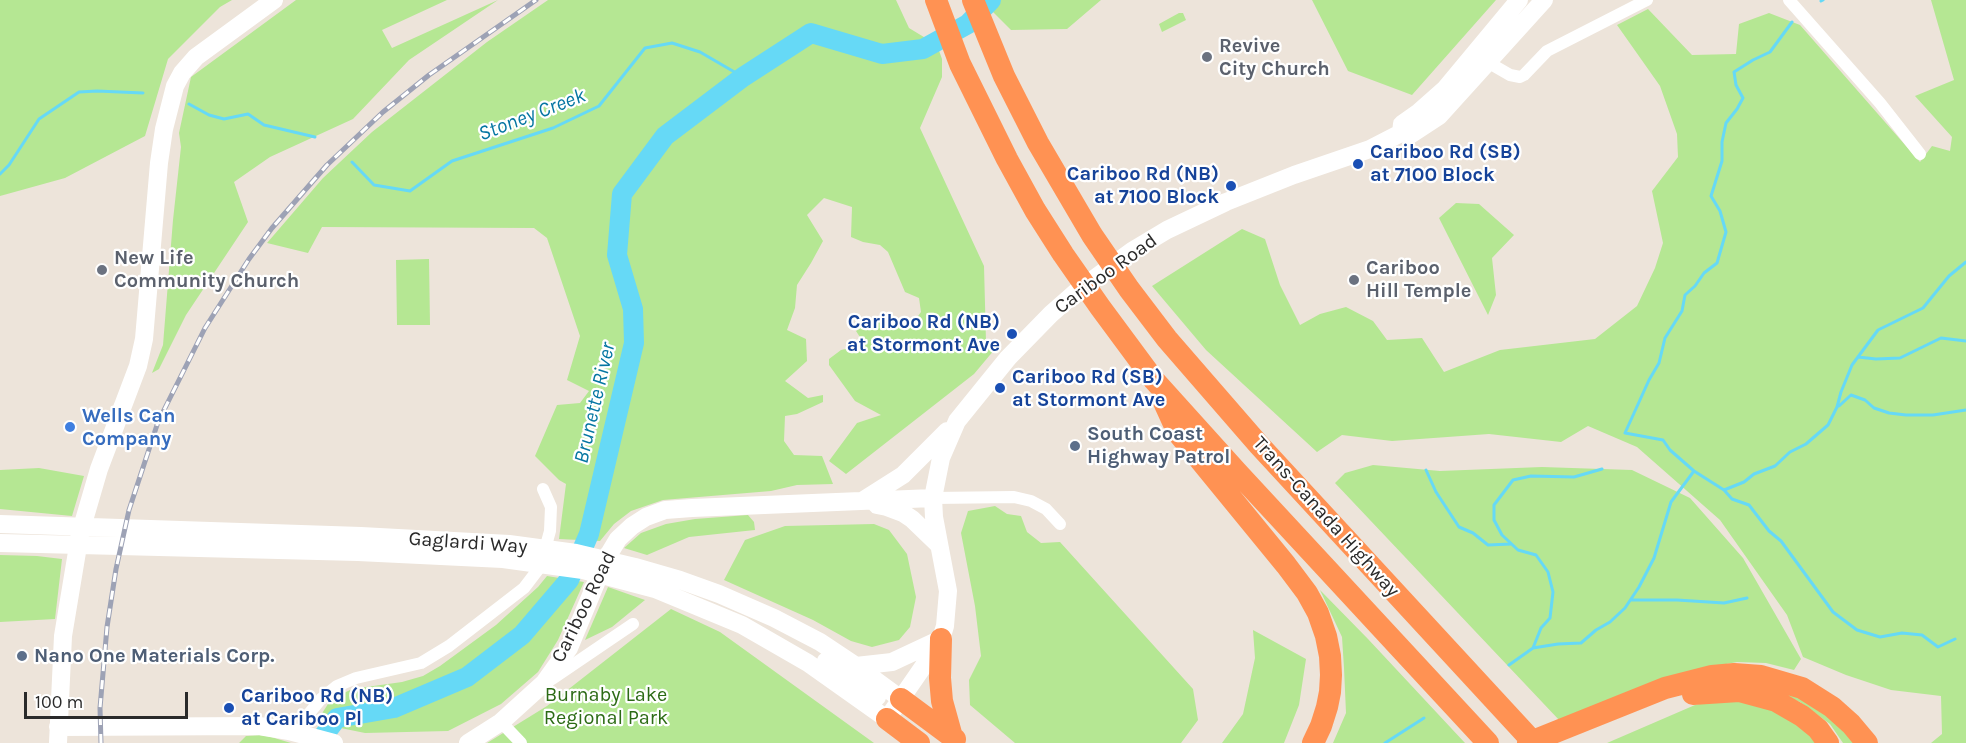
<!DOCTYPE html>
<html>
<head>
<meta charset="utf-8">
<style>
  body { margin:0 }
  #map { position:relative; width:1966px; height:743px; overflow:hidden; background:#ede4da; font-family:Karla,sans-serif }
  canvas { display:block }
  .scale { position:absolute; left:24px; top:692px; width:164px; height:27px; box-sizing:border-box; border:3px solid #2a2a2a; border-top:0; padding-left:8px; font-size:18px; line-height:21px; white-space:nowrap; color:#2a2a2a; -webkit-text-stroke:4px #fff; paint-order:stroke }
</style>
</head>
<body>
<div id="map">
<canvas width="1966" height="743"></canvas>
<div class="scale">100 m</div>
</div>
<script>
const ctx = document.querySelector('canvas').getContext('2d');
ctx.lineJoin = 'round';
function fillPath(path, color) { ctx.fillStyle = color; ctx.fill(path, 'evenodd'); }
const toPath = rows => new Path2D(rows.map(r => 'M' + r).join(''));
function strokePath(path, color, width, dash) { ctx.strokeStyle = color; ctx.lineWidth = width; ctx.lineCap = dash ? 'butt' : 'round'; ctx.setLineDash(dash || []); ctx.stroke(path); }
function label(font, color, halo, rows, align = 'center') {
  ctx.font = font + ' Karla,sans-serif'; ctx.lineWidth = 4.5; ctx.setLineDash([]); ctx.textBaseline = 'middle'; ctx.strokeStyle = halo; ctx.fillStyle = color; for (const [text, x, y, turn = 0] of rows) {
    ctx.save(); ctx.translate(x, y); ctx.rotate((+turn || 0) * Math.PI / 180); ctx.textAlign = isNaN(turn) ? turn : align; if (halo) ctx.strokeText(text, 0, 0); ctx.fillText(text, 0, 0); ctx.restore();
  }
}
fillPath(toPath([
  [0,0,232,0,220,7,168,59,145,136,65,178,0,196],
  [296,0,447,0,382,30,392,48,498,0,409,60,353,119,270,157,234,182,248,222,186,315,159,369,152,373,163,345,173,220,181,147,179,133,191,77],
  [548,0,896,0,909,28,937,45,942,59,942,77,920,128,984,266,986,342,995,349,974,374,846,474,829,461,857,423,881,415,855,401,829,365,829,359,841,350,865,345,856,331,877,318,908,330,921,312,919,298,905,292,888,252,880,245,863,242,851,237,852,207,824,198,807,215,823,241,811,263,797,285,795,308,787,330,806,339,807,361,785,381,808,398,823,395,823,402,797,414,785,416,784,441,794,455,822,456,833,484,797,485,771,491,663,500,631,511,614,524,600,541,559,539,566,484,559,480,535,456,557,405,580,403,589,391,567,380,580,336,547,238,534,228,322,227,308,253,267,243,323,178,372,132,487,42],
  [992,0,1101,0,1067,29,1011,30,990,9],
  [1312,0,1496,0,1412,95,1348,71],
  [1931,0,1966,0,1966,743,1931,743,1942,734,1941,696,1891,690,1846,675,1803,657,1787,615,1720,520,1637,447,1588,426,1561,442,1489,434,1392,441,1342,435,1317,452,1206,350,1152,286,1242,229,1265,239,1280,285,1300,325,1320,314,1346,307,1373,321,1387,340,1422,338,1444,372,1500,350,1595,339,1637,306,1655,268,1663,243,1652,191,1678,157,1677,134,1660,86,1617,25,1648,9,1692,55,1736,54,1739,24,1769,13,1800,25,1920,162,1932,146,1950,151,1952,137,1915,96,1954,80],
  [1179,13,1183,13,1186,20,1162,32,1159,24],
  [1456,203,1479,204,1514,235,1492,258,1496,295,1488,315,1439,218],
  [429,259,430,325,397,325,396,260],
  [1373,465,1440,471,1542,467,1632,470,1690,498,1743,558,1801,659,1794,670,1766,663,1737,662,1710,667,1560,721,1335,483,1345,473],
  [39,468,84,476,72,516,0,509,0,470],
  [995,506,1007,514,1021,516,1027,532,1041,543,1060,542,1193,689,1198,720,1181,743,1015,743,970,705,969,680,981,656,975,606,961,533,968,511],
  [748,515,754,522,755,530,689,537,647,555,624,548,641,533,666,524,695,519],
  [874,524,889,530,907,554,916,597,910,627,899,640,872,647,851,641,813,620,724,580,745,540,785,526],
  [0,555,37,556,62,559,55,619,0,622],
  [547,576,584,582,558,640,538,672,501,704,448,731,365,733,321,724,319,718,328,704,338,696,352,689,402,682,423,676,440,666,496,625,538,587],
  [608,587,645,600,612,627,585,640],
  [1320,590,1368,639,1465,743,1333,743,1346,713,1344,668,1342,637],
  [671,609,720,632,874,743,487,743,547,706],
  [1253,630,1306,659,1299,705,1284,743,1222,743,1243,714,1255,658],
  [1770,689,1817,702,1861,743,1843,743,1830,724,1800,702],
  [1748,700,1778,711,1821,743,1607,743,1695,705,1715,701],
  [260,735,271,737,291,743,239,743,246,736]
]), '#b5e793');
strokePath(toPath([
  [1821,1,1823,0],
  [1792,22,1770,52,1753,60,1734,72,1736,85,1743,98,1737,109,1726,123,1722,142,1722,161,1711,196,1720,211,1726,232,1717,263,1704,273,1695,286,1685,295,1682,311,1665,338,1659,363,1649,380,1625,433,1663,440,1670,450,1694,471,1724,490,1744,482,1754,474,1775,466,1790,452,1806,444,1828,425,1837,407,1841,392,1852,365,1878,330,1923,308,1949,276,1966,262],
  [189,104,209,115,224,119,248,114,264,125,315,137],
  [352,162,374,185,410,191,452,161,553,128,599,106,645,48,672,43,700,52,743,77],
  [0,174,9,165,39,119,79,92,97,91,143,93],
  [1858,357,1876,359,1900,358,1941,338,1966,341],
  [1839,406,1851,395,1865,400,1874,408,1889,413,1906,415,1933,415,1966,410],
  [1426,470,1436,492,1459,527,1473,533,1488,545,1511,544],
  [1724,490,1732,499,1749,505,1769,531,1781,541,1833,612,1857,630,1880,637,1902,633,1922,635,1938,647,1955,639],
  [1631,600,1677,600,1724,603,1747,598],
  [1533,648,1541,628,1550,618,1553,592,1548,572,1536,555,1518,550,1502,535,1494,520,1494,505,1513,480,1531,476,1574,477,1602,469],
  [1509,665,1533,648,1558,644,1581,643,1596,630,1610,622,1625,608,1639,587,1654,558,1671,502,1694,471],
  [1385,743,1424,718]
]), '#66d9f6', 3);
strokePath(toPath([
  [318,743,337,718,394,708,467,677,522,635,569,580,589,534,634,343,633,309,617,255,622,194,665,136,743,77,811,33,882,54,923,49,968,24,991,0]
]), '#66d9f6', 20);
strokePath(toPath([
  [1789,0,1880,103,1920,154],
  [1484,60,1510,75,1520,77,1524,75,1547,51,1647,0],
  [933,498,1014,497,1031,501,1046,509,1060,524],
  [552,679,633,624],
  [501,722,521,743],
  [302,735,307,716,321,699,337,686,356,678,421,663,449,646,524,588,540,567,550,531,551,507,543,489]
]), '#fff', 12);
strokePath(toPath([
  [1401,133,1402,124,1419,112,1445,89,1519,0],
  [862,501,903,475,947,431],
  [877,505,887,507,903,513,912,519,939,545],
  [0,524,361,536,509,544,576,553,635,567,680,580,719,594,774,618,820,642,856,666,901,699],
  [0,543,358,552,503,559,583,570,655,589,742,625,808,663,887,719,925,664,941,639,945,626,948,591,934,517,933,498,941,458,957,421,1008,358,1051,314,1076,292,1132,251,1167,230,1226,202,1294,175,1370,149,1401,133,1410,135,1439,116,1544,0],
  [826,661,877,697],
  [856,666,892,662,939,640],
  [58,727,259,726,289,731,334,743],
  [58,743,63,636,80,534,99,469,138,366,144,339,159,163,164,129,175,86,182,73,196,57,274,0],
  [468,743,501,722,544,683,569,648,606,559,618,539,632,526,646,517,665,510,692,508,933,498]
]), '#fff', 18);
strokePath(toPath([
  [936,0,960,64,1007,159,1035,210,1063,254,1100,307,1154,380,1237,472,1488,743],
  [973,0,1004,76,1038,143,1092,235,1129,289,1167,339,1259,445,1534,743],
  [1163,400,1178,433,1286,565,1307,593,1318,613,1326,636,1330,656,1331,675,1330,692,1327,707,1321,726,1313,743],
  [941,639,940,678,942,701,952,737],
  [1693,694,1739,691,1776,701,1802,716,1818,729,1828,743],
  [901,699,955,739],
  [887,719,919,743],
  [1528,743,1665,688,1712,676,1734,674,1761,676,1802,688,1832,707,1851,724,1867,743]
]), '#ff9253', 22);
const rail = toPath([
  [101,743,100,708,107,627,116,569,129,510,158,422,205,328,249,259,272,228,327,165,383,112,429,75,536,0]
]);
strokePath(rail, '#9da2b5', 5);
strokePath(rail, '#fff', 3, [9]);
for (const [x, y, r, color] of [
  [1207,57,6,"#6b7280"],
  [1358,164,6,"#1a4fb4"],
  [1231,186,6,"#1a4fb4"],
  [102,270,6,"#6b7280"],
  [1354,280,6,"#6b7280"],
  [1012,334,6,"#1a4fb4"],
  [1000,388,6,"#1a4fb4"],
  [70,427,6,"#3f7fe0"],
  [1075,446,6,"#5c6f8a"],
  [22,656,6,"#5c6f8a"],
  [229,708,6,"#1a4fb4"]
]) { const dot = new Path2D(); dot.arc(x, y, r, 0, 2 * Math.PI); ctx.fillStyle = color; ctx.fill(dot); strokePath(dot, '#fff', 2); }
label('bold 20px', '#5b616d', '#fff', [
  ["Revive",1219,46],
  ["City Church",1219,69],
  ["New Life",114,258],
  ["Community Church",114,281],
  ["Cariboo",1366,268],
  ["Hill Temple",1366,291]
], 'left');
label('bold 20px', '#164399', '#fff', [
  ["Cariboo Rd (SB)",1370,152],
  ["at 7100 Block",1370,175],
  ["Cariboo Rd (NB)",1219,174,"right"],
  ["at 7100 Block",1219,197,"right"],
  ["Cariboo Rd (NB)",1000,322,"right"],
  ["at Stormont Ave",1000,345,"right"],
  ["Cariboo Rd (SB)",1012,377],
  ["at Stormont Ave",1012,400],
  ["Cariboo Rd (NB)",241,696],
  ["at Cariboo Pl",241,719]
], 'left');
label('20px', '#2a2a2a', '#fff', [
  ["Cariboo Road",1106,274,-36],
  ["Trans-Canada Highway",1326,517,48],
  ["Gaglardi Way",468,543,4],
  ["Cariboo Road",584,607,-64]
]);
label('bold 20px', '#366cbe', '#fff', [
  ["Wells Can",82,416],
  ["Company",82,439]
], 'left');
label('bold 20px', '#4e5e75', '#fff', [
  ["South Coast",1087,434],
  ["Highway Patrol",1087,457],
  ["Nano One Materials Corp.",34,656]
], 'left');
label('20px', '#2c6b15', '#fff', [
  ["Burnaby Lake",606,695],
  ["Regional Park",606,718]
]);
label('italic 21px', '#0576a2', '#fff', [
  ["Stoney Creek",532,115,-21],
  ["Brunette River",595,403,-77]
]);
</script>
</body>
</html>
